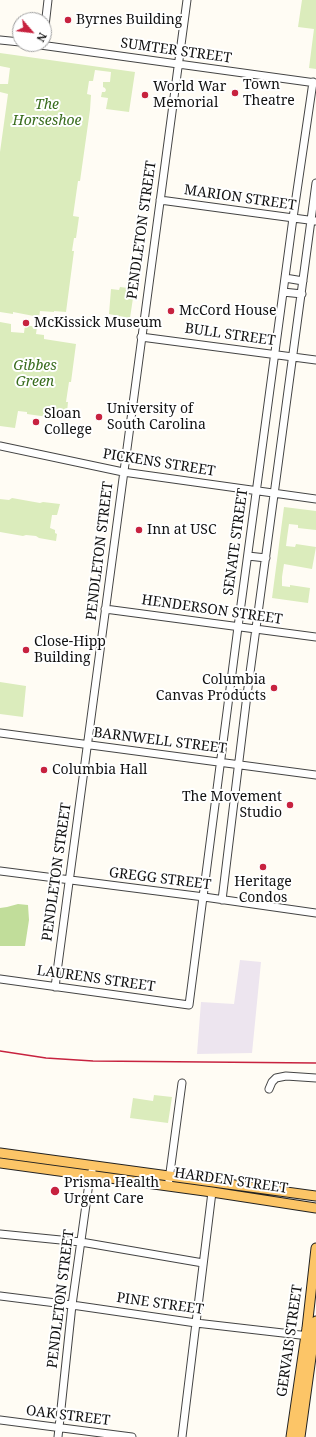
<!DOCTYPE html>
<html>
<head>
<meta charset="utf-8">
<style>
  body { margin:0 }
  #map { position:relative; width:316px; height:1437px; overflow:hidden; background:#fffcf4; font-family:"Noto Serif",serif }
  canvas { display:block }
  .north { position:absolute; left:12px; top:12px; width:40px; height:40px; box-sizing:border-box; background:#fff; border:1px solid #a0a0a0; border-radius:50%; rotate:118deg; font-size:11px; font-weight:700; line-height:16px; text-align:center; color:#111 }
  .north::after { content:''; display:block; margin:auto; width:14px; height:18px; background:#c7223f; clip-path:polygon(50% 0,100% 100%,50% 72%,0 100%) }
</style>
</head>
<body>
<div id="map">
<canvas width="316" height="1437"></canvas>
<div class="north">N</div>
</div>
<script>
const ctx = document.querySelector('canvas').getContext('2d');
ctx.lineJoin = 'round';
function fillPath(path, color) { ctx.fillStyle = color; ctx.fill(path, 'evenodd'); }
const toPath = rows => new Path2D(rows.map(r => 'M' + r).join(''));
function strokePath(path, color, width, dash) { ctx.strokeStyle = color; ctx.lineWidth = width; ctx.lineCap = dash ? 'butt' : 'round'; ctx.setLineDash(dash || []); ctx.stroke(path); }
function label(font, color, halo, rows, align = 'center') {
  ctx.font = font + ' "Noto Serif",serif'; ctx.lineWidth = 4; ctx.setLineDash([]); ctx.textBaseline = 'middle'; ctx.strokeStyle = halo; ctx.fillStyle = color; for (const [text, x, y, turn = 0] of rows) {
    ctx.save(); ctx.translate(x, y); ctx.rotate((+turn || 0) * Math.PI / 180); ctx.textAlign = isNaN(turn) ? turn : align; if (halo) ctx.strokeText(text, 0, 0); ctx.fillText(text, 0, 0); ctx.restore();
  }
}
fillPath(toPath([
  [240,960,261,962,252,1053,197,1054,201,1002,234,1004]
]), '#ede5ef');
fillPath(toPath([
  [302,0,316,0,316,69,309,68,314,29,298,27],
  [0,53,135,72,129,112,106,109,108,98,101,97,102,92,105,92,106,90,105,88,103,87,103,82,110,82,111,72,95,70,93,81,89,81,87,94,91,95,90,110,80,181,78,181,73,216,79,217,76,238,74,238,72,251,74,251,66,312,54,311,54,312,40,311,39,317,13,312,13,314,0,312,0,152,8,94,0,92,0,84,8,84,10,68,0,66],
  [120,287,128,288,127,297,133,298,130,318,109,314,111,289,119,290],
  [0,322,11,324,11,332,24,333,25,325,37,327,36,334,44,335,44,339,76,344,71,382,69,382,66,402,68,402,67,412,57,417,48,415,48,417,27,414,27,412,18,411,15,428,0,426],
  [12,498,40,503,43,502,60,504,57,515,52,515,50,528,55,530,55,533,57,534,56,541,39,538,36,536,26,535,23,536,0,532,0,499,9,500],
  [284,507,316,511,316,530,298,528,298,525,289,524,287,538,286,546,295,547,296,544,316,547,312,569,284,564,282,577,282,586,290,587,290,585,310,588,308,603,272,598],
  [0,682,26,686,23,717,0,714],
  [154,1095,172,1097,168,1123,130,1118,133,1098,153,1101]
]), '#dbecbc');
fillPath(toPath([
  [18,904,28,905,29,920,25,946,0,946,0,908,7,907]
]), '#c1dd9a');
const minor = toPath([
  [44,35,48,0],
  [0,40,20,42],
  [33,44,316,83],
  [160,200,316,221],
  [285,278,303,281],
  [283,292,302,294],
  [141,337,316,360],
  [0,446,123,472,316,499],
  [248,556,266,558],
  [105,609,316,637],
  [229,693,247,695],
  [0,733,316,775],
  [0,871,204,897,316,913],
  [222,900,247,695,316,183],
  [0,979,189,1005,238,627,293,218,313,82],
  [55,987,187,0],
  [269,1089,272,1082,276,1078,286,1076,316,1078],
  [169,1180,182,1083],
  [0,1234,81,1242,203,1263],
  [0,1296,72,1305,196,1323,309,1336],
  [0,1420,132,1437],
  [58,1437,72,1305,89,1183,92,1171],
  [182,1437,212,1192]
]);
const major = toPath([
  [0,1153,316,1196],
  [0,1163,212,1192,316,1208],
  [291,1437,307,1328,316,1248],
  [300,1437,316,1321]
]);
strokePath(minor, '#444', 9);
strokePath(major, '#222', 11);
strokePath(minor, '#fff', 7);
strokePath(major, '#fcc567', 9);
strokePath(toPath([
  [0,1051,46,1058,93,1061,316,1063]
]), '#c7223f', 1.5);
for (const [x, y, r, color] of [
  [68,20,4,"#c7223f"],
  [235,93,4,"#c7223f"],
  [145,95,4,"#c7223f"],
  [171,311,4,"#c7223f"],
  [26,323,4,"#c7223f"],
  [99,417,4,"#c7223f"],
  [36,422,4,"#c7223f"],
  [139,530,4,"#c7223f"],
  [26,650,4,"#c7223f"],
  [274,688,4,"#c7223f"],
  [44,770,4,"#c7223f"],
  [290,805,4,"#c7223f"],
  [263,867,4,"#c7223f"],
  [55,1191,5,"#c7223f"]
]) { const dot = new Path2D(); dot.arc(x, y, r, 0, 2 * Math.PI); ctx.fillStyle = color; ctx.fill(dot); strokePath(dot, '#fff', 1.5); }
label('14px', '#111', '#fff', [
  ["Byrnes Building",76,20],
  ["Town",243,85],
  ["Theatre",243,101],
  ["World War",153,87],
  ["Memorial",153,103],
  ["McCord House",179,311],
  ["McKissick Museum",34,323],
  ["University of",107,409],
  ["South Carolina",107,425],
  ["Sloan",44,414],
  ["College",44,430],
  ["Inn at USC",147,530],
  ["Close-Hipp",34,642],
  ["Building",34,658],
  ["Columbia",266,680,"right"],
  ["Canvas Products",266,696,"right"],
  ["Columbia Hall",52,770],
  ["The Movement",282,797,"right"],
  ["Studio",282,813,"right"],
  ["Heritage",263,882,"center"],
  ["Condos",263,898,"center"],
  ["Prisma Health",64,1183],
  ["Urgent Care",64,1199]
], 'left');
label('14px', '#111', '#fff', [
  ["SUMTER STREET",176,51,8],
  ["MARION STREET",240,198,8],
  ["PENDLETON STREET",142,230,-82],
  ["BULL STREET",230,335,8],
  ["PICKENS STREET",159,463,9],
  ["SENATE STREET",236,542,-82],
  ["PENDLETON STREET",100,551,-83],
  ["HENDERSON STREET",212,610,8],
  ["BARNWELL STREET",160,741,7],
  ["PENDLETON STREET",57,872,-82],
  ["GREGG STREET",160,879,7],
  ["LAURENS STREET",96,979,8],
  ["HARDEN STREET",231,1181,8],
  ["PENDLETON STREET",61,1299,-83],
  ["PINE STREET",160,1304,8],
  ["GERVAIS STREET",290,1341,-82],
  ["OAK STREET",68,1416,7]
]);
label('italic 14px', '#386c1d', '#fff', [
  ["The",47,105],
  ["Horseshoe",47,121],
  ["Gibbes",35,366],
  ["Green",35,382]
]);
</script>
</body>
</html>
